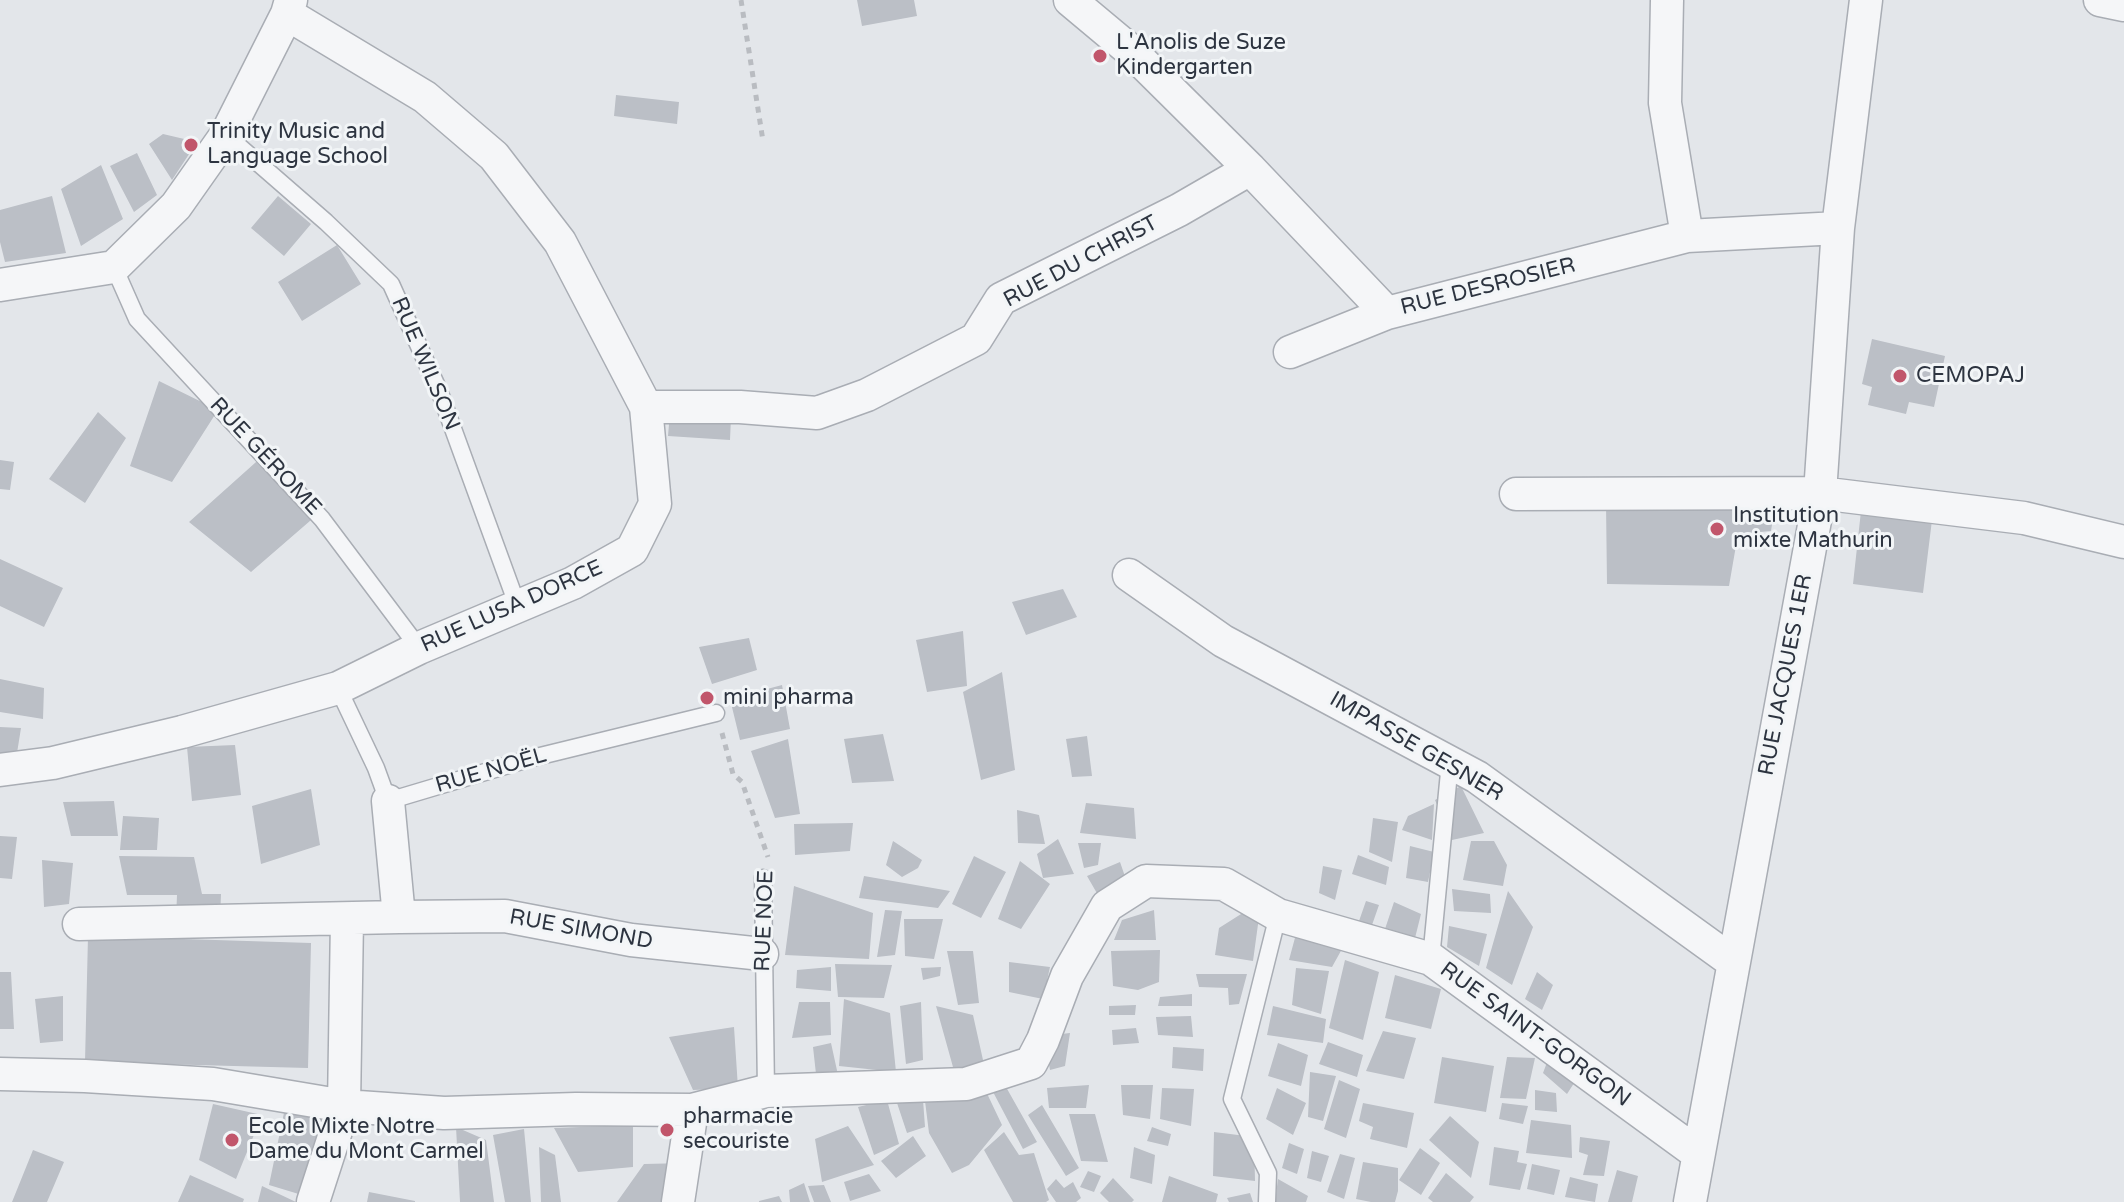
<!DOCTYPE html>
<html>
<head>
<meta charset="utf-8">
<style>
  body { margin:0 }
  canvas { display:block; background:#e3e6ea }
</style>
</head>
<body>
<canvas width="2124" height="1202"></canvas>
<script>
const ctx = document.querySelector('canvas').getContext('2d');
ctx.lineJoin = 'round';
function fillPath(path, color) { ctx.fillStyle = color; ctx.fill(path, 'evenodd'); }
const toPath = rows => new Path2D(rows.map(r => 'M' + r).join(''));
function strokePath(path, color, width, dash) { ctx.strokeStyle = color; ctx.lineWidth = width; ctx.lineCap = dash ? 'butt' : 'round'; ctx.setLineDash(dash || []); ctx.stroke(path); }
function label(font, color, halo, rows, align = 'center') {
  ctx.font = font + ' "Varela Round",sans-serif'; ctx.lineWidth = 6; ctx.setLineDash([]); ctx.textBaseline = 'middle'; ctx.strokeStyle = halo; ctx.fillStyle = color; for (const [text, x, y, turn = 0] of rows) {
    ctx.save(); ctx.translate(x, y); ctx.rotate((+turn || 0) * Math.PI / 180); ctx.textAlign = isNaN(turn) ? turn : align; if (halo) ctx.strokeText(text, 0, 0); ctx.fillText(text, 0, 0); ctx.restore();
  }
}
fillPath(toPath([
  [857,0,914,0,917,16,862,26],
  [616,95,679,102,677,124,614,116],
  [163,134,197,142,172,180,149,144],
  [137,153,157,195,134,212,110,166],
  [101,165,123,219,81,246,61,189],
  [52,196,66,253,5,262,0,242,0,210],
  [278,196,311,224,284,256,251,228],
  [337,245,361,284,302,321,278,282],
  [1872,339,1945,356,1934,407,1909,402,1906,414,1868,405,1872,387,1862,384],
  [159,381,218,410,172,482,130,466],
  [98,412,126,438,85,503,49,479],
  [670,413,731,417,730,440,668,436],
  [265,454,318,514,251,572,189,522],
  [0,460,14,462,10,490,0,489],
  [1776,499,1771,531,1738,534,1729,586,1607,584,1606,503],
  [1861,511,1932,520,1923,593,1853,584],
  [0,559,63,588,44,627,0,606],
  [1063,589,1077,617,1026,635,1012,602],
  [963,631,967,686,927,692,916,640],
  [749,638,757,670,712,684,699,647],
  [1002,672,1015,770,981,780,963,692],
  [0,679,44,688,43,719,0,712],
  [782,685,790,729,740,740,730,699],
  [0,727,21,728,17,753,0,753],
  [883,734,894,781,852,783,844,739],
  [1087,736,1092,776,1072,777,1066,739],
  [788,739,800,814,775,818,751,751],
  [235,745,241,795,192,801,187,747],
  [1461,786,1484,833,1452,840,1435,800],
  [311,789,320,845,261,864,252,806],
  [114,801,118,836,71,836,63,802],
  [1086,803,1134,808,1136,839,1080,833],
  [1434,804,1432,840,1402,830,1408,816],
  [1017,810,1039,815,1045,844,1018,843],
  [123,816,159,818,157,850,120,850],
  [1373,818,1398,822,1392,862,1369,852],
  [853,823,850,851,795,855,794,824],
  [0,836,17,837,12,879,0,878],
  [1058,839,1074,874,1043,878,1037,854],
  [893,841,922,860,918,868,902,877,886,865],
  [1471,841,1494,841,1507,865,1503,886,1463,880],
  [1078,843,1101,843,1098,865,1084,868],
  [1410,846,1434,852,1428,882,1406,878],
  [1358,855,1389,867,1386,885,1352,874],
  [119,856,194,857,202,894,221,894,220,919,176,919,177,895,127,895],
  [974,856,1006,872,981,918,952,904],
  [42,860,73,863,69,904,44,907],
  [1020,861,1050,884,1021,929,998,919],
  [1120,862,1130,891,1102,902,1087,876],
  [1323,866,1342,870,1335,900,1319,893],
  [864,876,950,891,938,908,859,898],
  [794,886,873,913,869,959,785,955],
  [1452,889,1490,894,1491,913,1454,911],
  [1508,891,1533,927,1512,985,1486,968],
  [1366,901,1379,905,1372,925,1359,921],
  [1394,902,1421,914,1414,942,1384,932],
  [1249,909,1259,917,1253,961,1215,955,1219,928],
  [885,910,902,911,895,955,877,957],
  [1154,910,1156,940,1114,940,1122,920],
  [904,919,943,919,934,959,905,956],
  [1449,926,1487,934,1479,966,1447,947],
  [1296,934,1347,940,1332,967,1289,960],
  [88,936,311,943,308,1068,85,1062],
  [1160,950,1159,982,1138,990,1113,986,1111,951],
  [947,951,973,951,979,1003,958,1005],
  [1345,960,1379,972,1363,1040,1329,1028],
  [1009,962,1050,967,1043,999,1009,992],
  [835,964,892,965,884,998,838,997],
  [831,967,831,991,796,988,797,970],
  [941,967,940,976,923,980,921,968],
  [1296,968,1329,971,1321,1014,1292,1005],
  [0,972,11,972,14,1029,0,1029],
  [1537,972,1553,985,1542,1010,1525,999],
  [1196,974,1247,974,1239,1004,1229,1005,1228,988,1199,987],
  [1395,975,1441,989,1431,1029,1385,1018],
  [1192,994,1192,1006,1158,1006,1160,997],
  [63,996,63,1041,40,1043,35,999],
  [844,999,890,1013,896,1072,839,1066],
  [799,1002,830,1002,831,1035,792,1038],
  [921,1002,923,1060,906,1064,900,1006],
  [1136,1005,1135,1015,1109,1015,1109,1006],
  [936,1006,973,1015,985,1069,958,1085],
  [1273,1006,1326,1019,1323,1043,1267,1035],
  [1191,1016,1193,1037,1158,1035,1156,1017],
  [734,1027,738,1088,693,1090,669,1037],
  [1136,1028,1139,1043,1113,1045,1112,1030],
  [1383,1031,1416,1038,1404,1079,1366,1071],
  [1070,1033,1065,1066,1050,1070,1044,1036],
  [1328,1042,1363,1055,1357,1077,1319,1064],
  [831,1043,838,1075,816,1074,813,1047],
  [1278,1043,1308,1055,1301,1086,1268,1076],
  [1173,1047,1204,1049,1203,1071,1172,1068],
  [1442,1057,1494,1066,1486,1112,1434,1103],
  [1507,1057,1535,1058,1526,1099,1500,1098],
  [1549,1057,1578,1077,1567,1094,1543,1073],
  [1310,1072,1336,1076,1323,1121,1308,1117],
  [1339,1080,1360,1089,1346,1138,1324,1129],
  [982,1083,1002,1125,969,1165,952,1173,929,1133,925,1101],
  [1089,1085,1086,1108,1049,1108,1047,1088],
  [1121,1085,1153,1085,1150,1119,1123,1115],
  [922,1086,925,1127,907,1133,894,1094],
  [1006,1087,1037,1142,1023,1149,992,1090],
  [1162,1088,1194,1089,1191,1126,1160,1119],
  [1277,1088,1306,1103,1293,1135,1266,1119],
  [1535,1090,1556,1093,1557,1112,1535,1110],
  [887,1100,899,1144,874,1155,858,1107],
  [1363,1103,1414,1113,1407,1148,1370,1139,1373,1127,1359,1121],
  [1502,1103,1528,1106,1523,1124,1499,1119],
  [213,1104,262,1115,236,1179,199,1160],
  [1042,1105,1079,1168,1066,1176,1028,1115],
  [285,1108,328,1120,302,1195,269,1185],
  [1069,1114,1095,1114,1108,1162,1081,1161],
  [1450,1116,1479,1142,1471,1178,1429,1140],
  [1531,1120,1571,1125,1572,1158,1526,1153],
  [633,1125,633,1167,578,1172,554,1128],
  [848,1126,874,1165,822,1182,815,1139],
  [456,1127,486,1140,494,1202,460,1202],
  [1152,1127,1171,1134,1168,1146,1147,1141],
  [524,1129,531,1202,505,1202,493,1135],
  [1004,1132,1019,1155,1034,1153,1049,1200,1046,1202,1013,1202,984,1150],
  [1214,1132,1254,1137,1255,1181,1213,1176],
  [913,1136,926,1156,896,1178,881,1161],
  [1580,1137,1610,1141,1604,1176,1583,1175,1588,1155,1579,1152],
  [1289,1143,1304,1149,1297,1174,1282,1168],
  [539,1147,555,1155,561,1202,541,1202],
  [1134,1147,1155,1155,1152,1184,1130,1178],
  [1494,1147,1519,1151,1517,1162,1527,1164,1520,1190,1489,1185],
  [1420,1148,1440,1163,1421,1195,1399,1180],
  [33,1150,64,1162,47,1202,12,1202],
  [1312,1151,1329,1156,1321,1182,1307,1178],
  [1340,1154,1355,1158,1344,1199,1327,1192],
  [1363,1162,1398,1168,1398,1191,1395,1202,1371,1202,1356,1199],
  [686,1163,677,1202,617,1202,644,1164],
  [1532,1164,1560,1170,1554,1195,1527,1189],
  [1617,1170,1638,1176,1632,1202,1608,1202],
  [1088,1171,1101,1176,1094,1192,1080,1187],
  [1446,1173,1474,1197,1470,1202,1433,1202,1428,1198],
  [869,1174,881,1191,850,1201,844,1182],
  [190,1175,244,1199,243,1202,178,1202],
  [1169,1176,1218,1194,1216,1202,1162,1202],
  [1570,1177,1598,1184,1595,1202,1565,1197],
  [1113,1178,1134,1200,1132,1202,1109,1202,1100,1193],
  [1056,1179,1064,1188,1073,1182,1081,1198,1076,1202,1056,1202,1047,1189],
  [1278,1179,1308,1196,1306,1202,1275,1202],
  [804,1183,810,1202,790,1202,789,1190],
  [824,1185,831,1202,814,1202,808,1186],
  [262,1186,296,1202,258,1202],
  [369,1192,415,1201,415,1202,367,1202],
  [1250,1193,1253,1202,1229,1202,1227,1198],
  [779,1196,782,1202,759,1202,759,1201]
]), '#bbbfc6');
const service = toPath([
  [226,135,326,222,391,284,440,393,518,607],
  [114,267,137,319,322,519,419,648],
  [338,688,376,768,388,801,532,758,716,713],
  [763,878,766,1091],
  [1431,959,1450,762],
  [1267,1202,1268,1173,1232,1099,1278,915]
]);
const minor = toPath([
  [1070,0,1131,51,1250,169,1387,313,1687,236,1838,228],
  [1667,0,1665,103,1687,236],
  [2100,0,2124,5],
  [0,285,114,267,176,206,226,135,287,14,291,0],
  [1290,352,1387,313],
  [646,407,740,407,817,413,867,395,976,339,1001,299,1179,210,1250,169],
  [1516,494,1820,493,2024,518,2124,542],
  [1129,575,1223,641,1477,777,1733,962],
  [0,770,53,763,182,732,338,688,419,648,573,583,632,550,655,504,646,407,560,242,494,156,425,97,287,14],
  [399,917,505,916,631,940,762,954],
  [79,924,399,917,388,801],
  [0,1074,85,1076,213,1084,344,1106,444,1113,576,1109,692,1110,766,1091,966,1084,1031,1063,1043,1040,1067,976,1107,906,1146,881,1224,884,1278,915,1431,959,1697,1153],
  [313,1202,344,1106,347,919],
  [678,1202,692,1110],
  [1690,1202,1820,493,1838,228,1866,0]
]);
strokePath(service, '#a9adb4', 19);
strokePath(minor, '#a9adb4', 35);
strokePath(toPath([
  [741,0,763,141],
  [722,733,733,774,742,782,768,857]
]), '#b9bcc1', 5, [6, 6]);
strokePath(service, '#f5f6f8', 16);
strokePath(minor, '#f5f6f8', 32);
for (const [x, y, r, color] of [
  [1100,56,8,"#c1566b"],
  [191,145,8,"#c1566b"],
  [1900,376,8,"#c1566b"],
  [1717,529,8,"#c1566b"],
  [707,698,8,"#c1566b"],
  [667,1130,8,"#c1566b"],
  [232,1140,8,"#c1566b"]
]) { const dot = new Path2D(); dot.arc(x, y, r, 0, 2 * Math.PI); ctx.fillStyle = color; ctx.fill(dot); strokePath(dot, '#f2f5f7', 3); }
label('22px', '#2d3440', '#f2f5f7', [
  ["L'Anolis de Suze",1116,43],
  ["Kindergarten",1116,68],
  ["Trinity Music and",207,132],
  ["Language School",207,157],
  ["CEMOPAJ",1916,376],
  ["Institution",1733,516],
  ["mixte Mathurin",1733,541],
  ["mini pharma",723,698],
  ["pharmacie",683,1117],
  ["secouriste",683,1142],
  ["Ecole Mixte Notre",248,1127],
  ["Dame du Mont Carmel",248,1152]
], 'left');
label('22px', '#2d3440', '#f2f5f7', [
  ["RUE DU CHRIST",1081,262,-28],
  ["RUE DESROSIER",1488,287,-14],
  ["RUE WILSON",425,364,67],
  ["RUE GÉROME",265,457,47],
  ["RUE LUSA DORCE",512,607,-24],
  ["RUE JACQUES 1ER",1786,675,-79],
  ["IMPASSE GESNER",1416,747,30],
  ["RUE NOËL",491,771,-16],
  ["RUE NOE",765,921,-88],
  ["RUE SIMOND",581,930,10],
  ["RUE SAINT-GORGON",1535,1035,36]
]);
</script>
</body>
</html>
